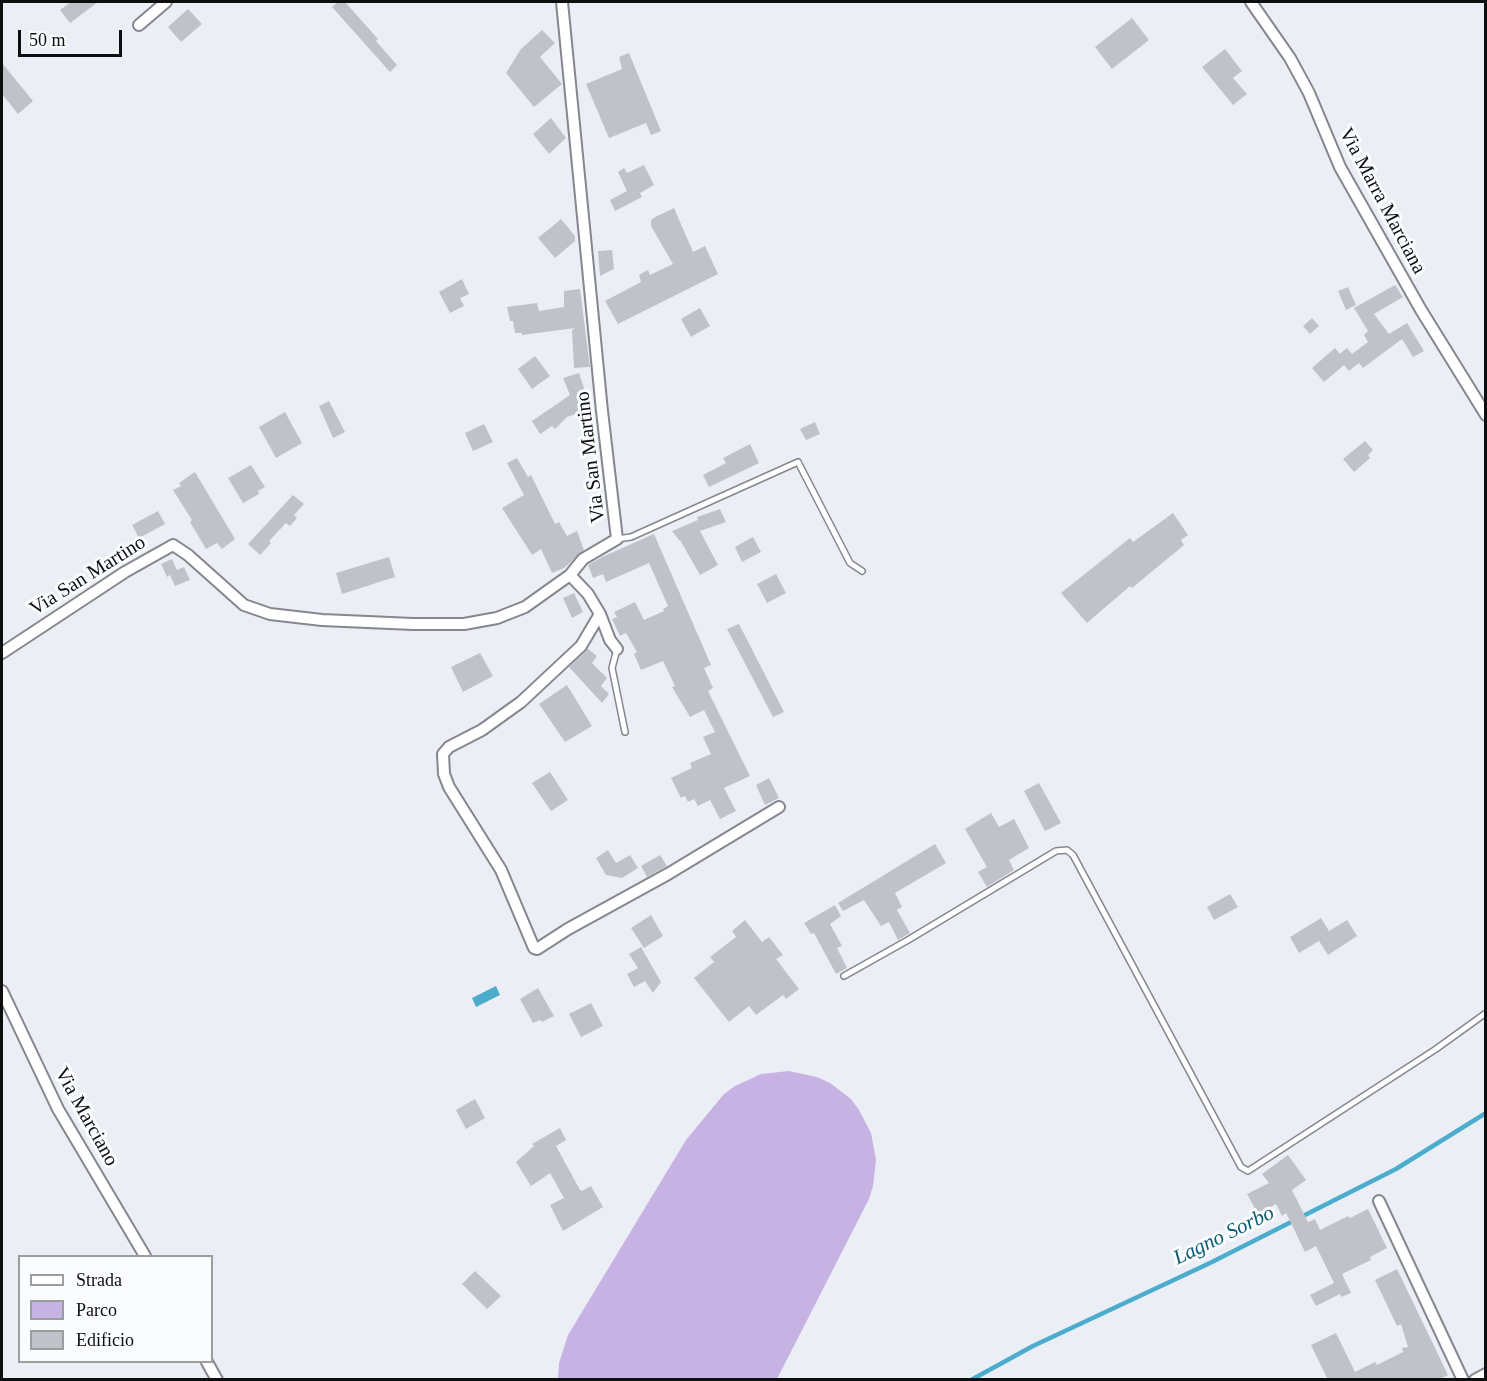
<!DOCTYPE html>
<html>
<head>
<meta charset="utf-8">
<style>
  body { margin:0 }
  #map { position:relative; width:1487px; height:1381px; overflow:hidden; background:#ebeff5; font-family:"Times New Roman",serif }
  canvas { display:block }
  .frame { position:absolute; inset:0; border:3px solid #0d0e10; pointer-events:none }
  .legend { position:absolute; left:18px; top:1255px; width:195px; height:108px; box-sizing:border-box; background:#fafcfe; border:2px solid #9b9d9f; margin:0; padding:8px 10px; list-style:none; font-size:18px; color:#0d0e10 }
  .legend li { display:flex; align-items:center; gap:12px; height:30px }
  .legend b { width:30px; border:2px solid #9b9d9f }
  .scale { position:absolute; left:18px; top:30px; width:104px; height:27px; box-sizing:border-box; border:3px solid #0d0e10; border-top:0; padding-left:8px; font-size:18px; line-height:21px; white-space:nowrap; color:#0d0e10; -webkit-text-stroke:4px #fafcfe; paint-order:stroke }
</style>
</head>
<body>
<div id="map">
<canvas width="1487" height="1381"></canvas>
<div class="frame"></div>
<ul class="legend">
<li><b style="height:8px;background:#fff"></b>Strada</li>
<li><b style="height:16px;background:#c7b3e3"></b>Parco</li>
<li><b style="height:16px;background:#c1c2c9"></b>Edificio</li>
</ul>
<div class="scale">50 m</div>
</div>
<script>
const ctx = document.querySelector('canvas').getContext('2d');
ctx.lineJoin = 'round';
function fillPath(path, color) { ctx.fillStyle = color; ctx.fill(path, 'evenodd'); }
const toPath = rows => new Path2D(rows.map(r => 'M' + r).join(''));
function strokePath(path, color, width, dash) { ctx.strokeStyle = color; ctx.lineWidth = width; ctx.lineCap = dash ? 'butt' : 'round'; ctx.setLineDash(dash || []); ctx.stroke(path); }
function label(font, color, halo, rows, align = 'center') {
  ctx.font = font + ' "Times New Roman",serif'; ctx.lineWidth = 6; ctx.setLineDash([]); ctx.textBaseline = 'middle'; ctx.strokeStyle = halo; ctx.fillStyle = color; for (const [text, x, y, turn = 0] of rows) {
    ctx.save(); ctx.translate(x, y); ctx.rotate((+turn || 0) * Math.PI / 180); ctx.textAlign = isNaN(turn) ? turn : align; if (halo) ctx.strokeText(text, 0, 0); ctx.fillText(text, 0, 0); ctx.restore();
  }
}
fillPath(toPath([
  [789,1071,817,1077,830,1083,851,1099,859,1110,871,1133,876,1160,873,1186,869,1199,777,1379,558,1379,559,1363,568,1335,686,1140,724,1094,735,1086,761,1074]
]), '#c7b3e3');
fillPath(toPath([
  [496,986,500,995,476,1007,472,998]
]), '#4baccd');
strokePath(toPath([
  [971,1380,1033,1346,1210,1263,1396,1169,1486,1113]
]), '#4baccd', 4.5);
fillPath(toPath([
  [71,2,98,2,70,23,60,10],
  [338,2,345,2,378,39,376,41,397,65,390,72,332,7],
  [188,9,202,24,181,42,168,27],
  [1132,18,1149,40,1112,69,1095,47],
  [542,30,555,43,540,57,562,84,534,107,506,73,521,49],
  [1225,49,1242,71,1233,78,1247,94,1233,105,1202,67],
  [629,53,661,131,651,135,646,123,609,138,586,84,622,69,619,57],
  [2,63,33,101,18,114,2,94],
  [551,118,566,138,549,154,533,134],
  [644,165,654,185,640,193,642,197,615,211,610,200,627,191,618,172,624,168,627,173],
  [674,208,693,252,705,246,718,274,618,324,605,301,641,282,639,275,648,270,650,275,673,264,651,226,651,220,655,217],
  [561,219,575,236,575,241,555,258,538,238],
  [612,250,614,269,600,276,598,251],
  [462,279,469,294,460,298,464,306,450,313,439,292],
  [1395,285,1403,297,1374,314,1389,334,1407,323,1424,351,1413,357,1402,339,1363,368,1359,363,1349,371,1344,365,1324,382,1312,368,1335,348,1340,354,1347,348,1352,354,1368,342,1364,335,1368,331,1354,308],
  [1348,287,1356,305,1346,310,1338,291],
  [580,289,590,367,574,368,572,330,575,328,522,335,522,333,515,333,513,321,510,321,507,307,537,303,539,311,564,307,564,291],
  [700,308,710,326,691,337,681,319],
  [1312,318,1319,326,1310,334,1303,326],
  [535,356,550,376,532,389,518,369],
  [579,373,591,409,567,417,555,429,552,426,540,434,532,421,570,395,563,378],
  [329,401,345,432,333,438,319,406],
  [285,412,302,443,276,458,259,427],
  [815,422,820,434,806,440,800,429],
  [484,424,493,442,473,451,465,433],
  [1365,441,1373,450,1368,455,1370,458,1354,472,1343,459],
  [750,444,759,463,709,487,703,475,726,463,723,458],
  [517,458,528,477,531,475,555,524,559,522,567,536,577,531,584,550,564,568,552,573,541,549,532,555,502,508,524,495,507,463],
  [251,465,265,487,258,491,259,494,243,503,228,478],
  [195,472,235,539,222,549,217,543,206,549,190,522,192,520,173,490,181,486,179,483],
  [293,495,304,504,294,515,297,518,290,526,286,523,269,541,271,543,260,555,248,544],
  [720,509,726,522,700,531,718,565,700,575,680,540,679,540,672,531,698,520,697,517],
  [158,511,165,524,139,538,132,525],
  [1173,513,1188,535,1181,540,1184,545,1132,588,1130,586,1087,623,1061,593,1130,538,1133,542],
  [654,534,711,665,704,668,713,688,708,691,750,776,724,788,736,811,720,819,710,800,698,806,694,799,688,802,685,796,681,798,671,778,692,768,690,763,711,754,703,737,715,732,704,710,690,717,672,687,675,686,663,661,641,670,634,654,637,652,626,633,620,636,612,619,617,617,614,612,635,602,644,620,664,611,663,609,668,606,649,563,606,582,603,574,593,578,588,565,602,557],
  [753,537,761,552,742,562,735,547],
  [389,557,395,577,342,594,336,573],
  [172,559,177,570,184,567,190,580,175,586,170,575,167,577,161,564],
  [776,574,786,593,767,603,757,584],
  [574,593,583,612,572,618,563,598],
  [739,624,784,712,773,717,727,629],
  [588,649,597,656,592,663,607,678,601,686,609,694,602,703,569,667],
  [480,653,493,676,463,692,451,667],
  [567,685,592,726,565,742,539,704],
  [550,772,568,800,551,811,532,783],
  [769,778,779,798,765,805,756,785],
  [1039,783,1061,823,1045,831,1024,791],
  [991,813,999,827,1014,819,1029,848,1009,860,1014,870,987,887,978,872,987,867,965,829],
  [935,844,946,863,895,893,902,907,897,910,910,933,898,940,889,922,881,926,864,900,843,911,838,903],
  [608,850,616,863,630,855,638,868,622,878,606,875,596,858],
  [660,855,667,866,647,877,641,866],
  [1230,894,1238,907,1214,920,1207,907],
  [835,905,841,916,830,924,842,946,837,948,847,968,836,974,814,933,811,934,804,923],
  [651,915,663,936,644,948,631,928],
  [1321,918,1329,931,1347,920,1357,936,1328,955,1319,941,1299,953,1290,937],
  [745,920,762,942,769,937,783,955,776,959,799,989,786,999,783,995,756,1015,749,1006,729,1022,694,978,714,962,710,957,736,937,732,931],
  [641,947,661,982,653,993,645,981,634,987,627,974,638,968,629,954],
  [538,988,554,1016,542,1022,540,1020,533,1023,520,999],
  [591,1003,603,1026,581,1037,569,1014],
  [475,1099,485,1118,466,1129,456,1110],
  [560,1128,566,1140,556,1146,580,1190,582,1191,591,1186,603,1207,563,1231,550,1205,564,1198,550,1173,531,1186,516,1162,534,1146,532,1144],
  [1288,1155,1306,1180,1292,1190,1308,1222,1315,1219,1320,1230,1348,1216,1350,1218,1368,1209,1387,1248,1370,1257,1371,1260,1342,1274,1351,1293,1341,1297,1340,1294,1316,1306,1310,1295,1334,1283,1316,1246,1305,1252,1286,1213,1282,1216,1276,1204,1258,1214,1247,1194,1269,1183,1262,1174],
  [1397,1269,1448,1375,1438,1380,1328,1380,1311,1345,1336,1333,1355,1372,1375,1362,1377,1365,1403,1352,1402,1348,1408,1347,1401,1324,1397,1326,1375,1280],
  [475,1271,501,1296,487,1309,462,1284]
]), '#c1c2c9');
const lane = toPath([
  [617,539,631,537,798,462,850,563,862,571],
  [617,649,612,668,625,732],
  [844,976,908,940,1056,851,1067,850,1073,855,1241,1167,1248,1171,1436,1049,1486,1013]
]);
const street = toPath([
  [1251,2,1290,58,1309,93,1340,167,1421,310,1486,415],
  [139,25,166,2],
  [570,575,588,594,600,614,610,640,617,649],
  [600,614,581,646,521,702,482,730,449,747,443,754,444,774,449,787,501,870,534,948,537,949,568,929,668,874,779,807],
  [2,653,125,572,173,545,188,555,244,605,270,614,322,620,413,624,464,624,497,618,525,607,570,575,583,559,617,539,602,411,562,2],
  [2,991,58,1109,145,1256],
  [1379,1201,1463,1380],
  [207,1362,217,1380],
  [1475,1380,1486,1374]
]);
strokePath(lane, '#84878d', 8);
strokePath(street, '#84878d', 14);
strokePath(lane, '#fff', 5);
strokePath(street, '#fff', 10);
label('20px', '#0d0e10', '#fafcfe', [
  ["Via Marra Marciana",1382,201,62],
  ["Via San Martino",591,457,-97],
  ["Via San Martino",88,576,-32],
  ["Via Marciano",86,1117,61]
]);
label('italic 21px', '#0a5c73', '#fafcfe', [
  ["Lagno Sorbo",1224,1236,-26]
]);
</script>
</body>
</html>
